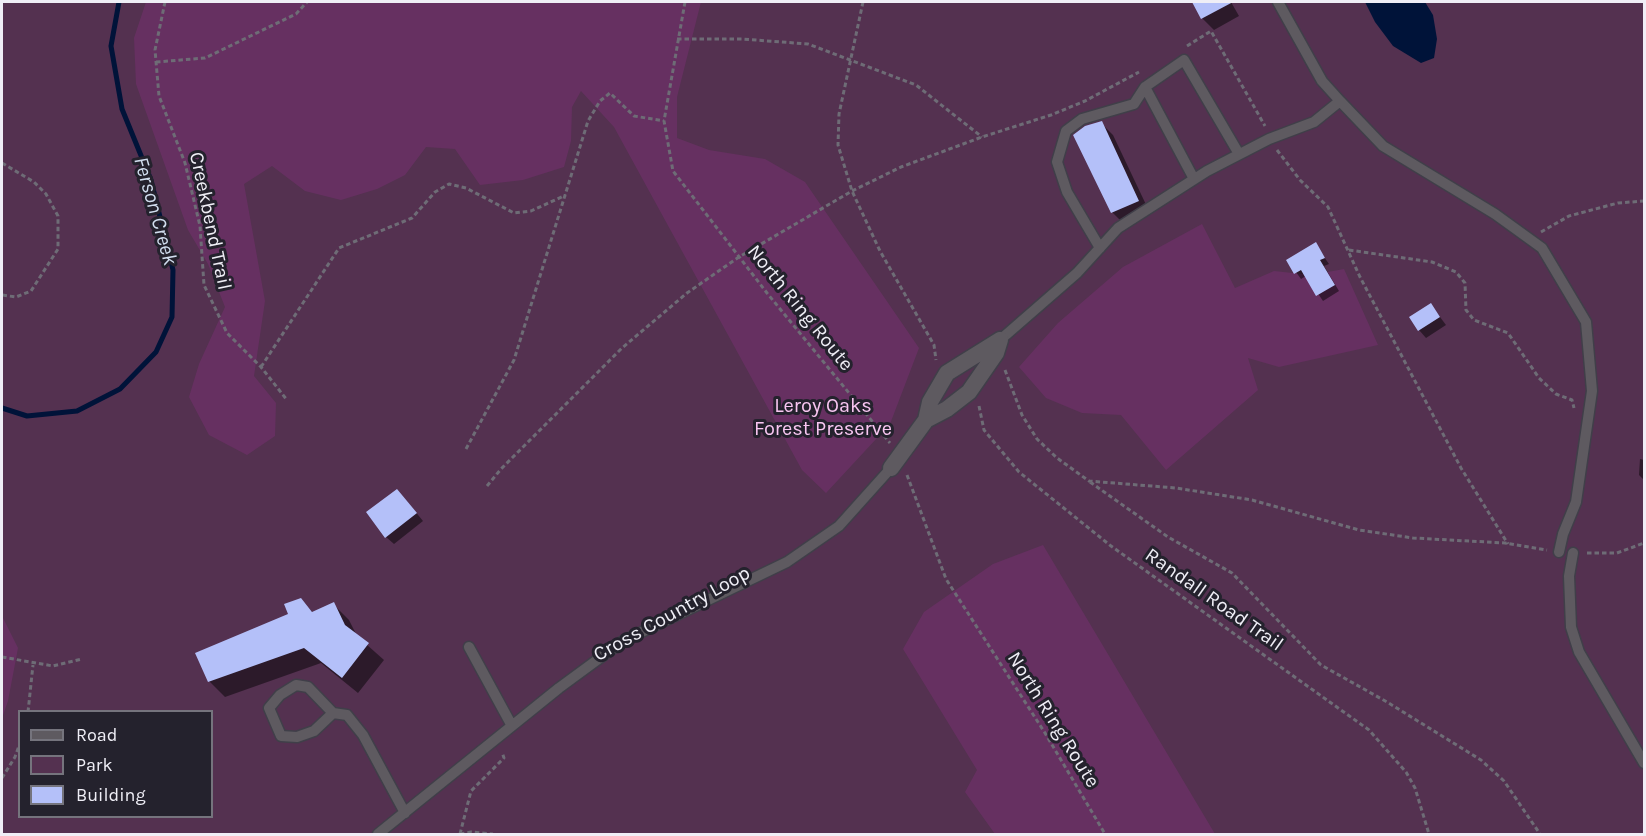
<!DOCTYPE html>
<html>
<head>
<meta charset="utf-8">
<style>
  body { margin:0 }
  #map { position:relative; width:1646px; height:836px; overflow:hidden; background:#24222d; font-family:Karla,sans-serif }
  canvas { display:block }
  .frame { position:absolute; inset:0; border:3px solid #efeef6; pointer-events:none }
  .legend { position:absolute; left:18px; top:710px; width:195px; height:108px; box-sizing:border-box; background:#24222d; border:2px solid #75747d; margin:0; padding:8px 10px; list-style:none; font-size:18px; color:#efeef6 }
  .legend li { display:flex; align-items:center; gap:12px; height:30px }
  .legend b { width:30px; border:2px solid #75747d }
</style>
</head>
<body>
<div id="map">
<canvas width="1646" height="836"></canvas>
<div class="frame"></div>
<ul class="legend">
<li><b style="height:8px;background:#5e5a60"></b>Road</li>
<li><b style="height:16px;background:#543150"></b>Park</li>
<li><b style="height:16px;background:#b4c0f9"></b>Building</li>
</ul>
</div>
<script>
const ctx = document.querySelector('canvas').getContext('2d');
ctx.lineJoin = 'round';
function fillPath(path, color) { ctx.fillStyle = color; ctx.fill(path, 'evenodd'); }
const toPath = rows => new Path2D(rows.map(r => 'M' + r).join(''));
function strokePath(path, color, width, dash) { ctx.strokeStyle = color; ctx.lineWidth = width; ctx.lineCap = dash ? 'butt' : 'round'; ctx.setLineDash(dash || []); ctx.stroke(path); }
function label(font, color, halo, rows, align = 'center') {
  ctx.font = font + ' Karla,sans-serif'; ctx.lineWidth = 6; ctx.setLineDash([]); ctx.textBaseline = 'middle'; ctx.strokeStyle = halo; ctx.fillStyle = color; for (const [text, x, y, turn = 0] of rows) {
    ctx.save(); ctx.translate(x, y); ctx.rotate((+turn || 0) * Math.PI / 180); ctx.textAlign = isNaN(turn) ? turn : align; if (halo) ctx.strokeText(text, 0, 0); ctx.fillText(text, 0, 0); ctx.restore();
  }
}
fillPath(toPath([
  [2,2,1644,2,1644,834,2,834],
  [20,712,212,712,212,816,20,816]
]), '#543150');
fillPath(toPath([
  [146,2,701,2,677,97,677,138,709,150,765,159,805,182,919,348,890,424,826,493,802,470,614,127,581,91,572,107,571,141,564,167,523,180,480,185,455,149,426,147,405,175,377,189,341,200,305,191,272,166,244,184,265,301,254,376,276,403,275,436,247,455,209,435,189,397,199,364,225,307,208,264,188,230,136,84,134,38],
  [1202,224,1235,288,1274,271,1311,275,1344,269,1378,345,1279,367,1248,358,1258,390,1166,470,1121,415,1082,413,1046,398,1019,367,1058,323,1123,267],
  [1043,545,1215,834,995,834,965,792,977,770,903,649,924,612,993,564],
  [2,616,18,648,8,701,2,718]
]), '#663061');
fillPath(toPath([
  [1365,2,1425,2,1433,15,1437,39,1434,58,1421,63,1393,46,1375,22]
]), '#001339');
fillPath(toPath([
  [1193,2,1231,2,1239,16,1214,30,1202,18],
  [1101,123,1113,135,1150,213,1124,224,1112,212],
  [1315,244,1329,264,1324,266,1339,291,1323,301,1306,276,1301,279,1288,261],
  [1431,305,1446,325,1426,338,1419,330],
  [1640,459,1644,460,1644,480,1639,475],
  [405,499,423,521,394,544,386,537],
  [301,600,313,613,333,604,349,620,357,636,384,660,358,693,321,663,225,697,209,681,290,615]
]), '#0007');
strokePath(toPath([
  [2,408,27,416,77,411,120,389,156,352,172,317,173,270,151,180,122,109,111,46,119,2]
]), '#001339', 5);
fillPath(toPath([
  [1192,2,1233,2,1201,19],
  [1102,121,1139,201,1111,213,1073,135,1085,126],
  [1316,242,1325,258,1320,260,1335,285,1316,296,1301,270,1294,274,1286,260],
  [1431,303,1440,317,1418,331,1409,317],
  [397,489,417,513,385,538,366,512],
  [301,598,312,612,334,602,345,625,369,643,342,678,304,648,208,682,195,653,288,614,284,604]
]), '#b4c0f9');
const service = toPath([
  [1278,2,1322,81,1340,101],
  [1194,179,1145,87,1184,60,1239,154],
  [1100,248,1067,192,1057,162,1066,131,1082,119,1134,104,1145,87],
  [1000,340,1077,273,1118,228,1207,171,1269,139,1314,122,1340,101,1383,146,1495,214,1542,248,1586,322,1592,391,1576,502,1563,534,1559,552],
  [1573,553,1569,576,1571,627,1579,652,1644,763],
  [469,647,512,726],
  [333,713,314,731,297,737,281,736,269,708,280,695,296,685,308,687,333,713,347,715,363,735,405,813],
  [378,834,559,688,623,641,787,562,839,526,891,468]
]);
const minor = toPath([
  [926,420,947,409,969,392,996,353,1000,340],
  [891,468,926,420,930,402,947,373,1000,340]
]);
strokePath(service, '#403f49', 13);
strokePath(minor, '#403f49', 19);
strokePath(toPath([
  [165,2,155,50,159,96,185,163,200,226,204,285,227,333,261,367,287,400],
  [685,2,664,121,673,171,767,293,890,443],
  [863,2,839,114,838,145,852,191,880,251,934,345,936,360],
  [677,39,742,39,808,44,916,85,982,137],
  [1187,46,1211,31,1265,126],
  [156,62,205,58,296,14,307,2],
  [1277,150,1300,180,1328,207,1360,277,1461,468,1508,544],
  [2,163,34,182,46,194,58,216,58,249,31,291,16,297,2,295],
  [1541,232,1569,216,1618,203,1644,201],
  [1349,250,1432,262,1456,272,1465,283,1466,310,1474,320,1508,333,1539,378,1556,394,1572,400,1574,408],
  [261,367,339,248,412,218,435,192,449,184,466,188,514,213,531,211,566,195],
  [1005,370,1022,415,1037,439,1057,458,1089,481,1176,488,1252,500,1359,530,1413,538,1505,543,1547,550],
  [979,406,984,430,1019,472,1111,546,1369,730,1406,772,1415,788,1429,834],
  [466,449,514,360,588,121,600,101,610,93,634,116,664,121],
  [907,475,946,579,1045,733,1105,834],
  [1090,482,1168,537,1232,573,1321,665,1387,702,1481,760,1504,781,1540,834],
  [487,486,501,469,622,348,687,293,739,257,852,191,901,167,982,137,1051,115,1085,101,1139,72],
  [1587,553,1617,553,1644,543],
  [2,657,53,666,82,659],
  [28,712,33,665],
  [2,778,15,757,20,743],
  [460,834,471,791,504,758,502,752],
  [460,834,471,832,493,834]
]), '#6e6c76', 3, [4.5, 3]);
strokePath(service, '#5e5a60', 10);
strokePath(minor, '#5e5a60', 16);
label('20px', '#efeef6', '#24222d', [
  ["Creekbend Trail",210,221,78],
  ["North Ring Route",800,308,51],
  ["Randall Road Trail",1214,600,35],
  ["Cross Country Loop",672,614,-29],
  ["North Ring Route",1053,720,58]
]);
label('20px', '#f9c6f2', '#24222d', [
  ["Leroy Oaks",823,406],
  ["Forest Preserve",823,429]
]);
label('italic 21px', '#d1ddee', '#24222d', [
  ["Ferson Creek",155,211,74]
]);
</script>
</body>
</html>
